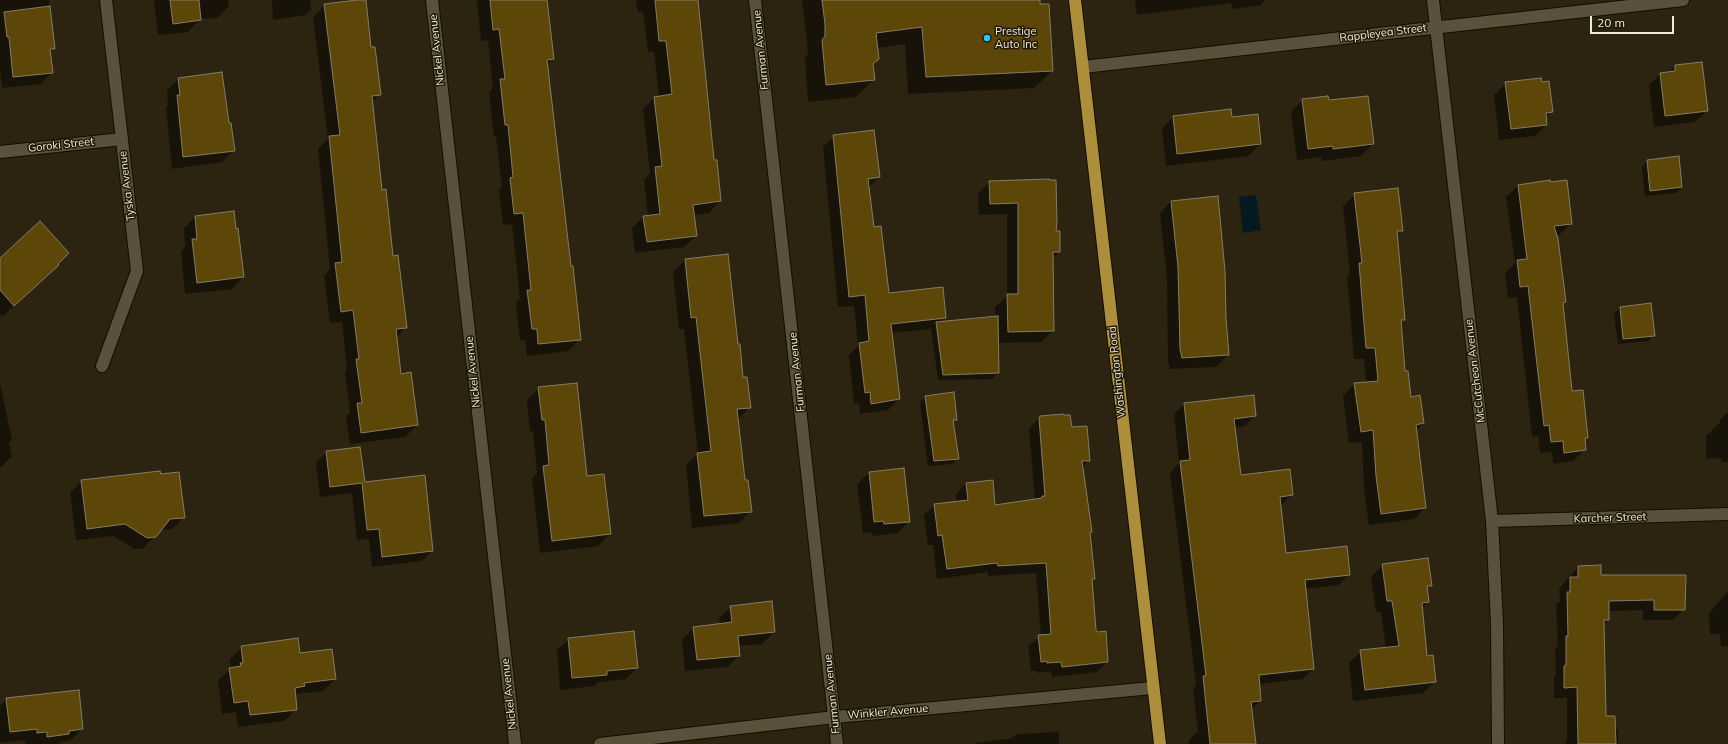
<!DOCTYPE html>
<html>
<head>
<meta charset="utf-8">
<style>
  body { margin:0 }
  #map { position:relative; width:1728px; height:744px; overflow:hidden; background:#2c2410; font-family:Mulish,sans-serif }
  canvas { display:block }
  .scale { position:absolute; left:1590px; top:16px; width:84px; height:18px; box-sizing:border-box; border:2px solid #efeadd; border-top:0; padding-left:5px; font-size:12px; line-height:14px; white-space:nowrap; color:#efeadd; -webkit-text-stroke:3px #221a07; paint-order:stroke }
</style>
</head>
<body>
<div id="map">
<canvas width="1728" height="744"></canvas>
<div class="scale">20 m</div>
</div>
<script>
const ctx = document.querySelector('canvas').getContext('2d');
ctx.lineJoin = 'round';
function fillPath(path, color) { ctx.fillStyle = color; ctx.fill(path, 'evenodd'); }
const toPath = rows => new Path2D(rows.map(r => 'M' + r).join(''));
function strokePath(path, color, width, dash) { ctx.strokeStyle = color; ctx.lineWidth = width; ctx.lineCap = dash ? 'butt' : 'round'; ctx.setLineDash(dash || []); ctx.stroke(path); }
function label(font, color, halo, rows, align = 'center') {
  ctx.font = font + ' Mulish,sans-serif'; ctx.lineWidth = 3; ctx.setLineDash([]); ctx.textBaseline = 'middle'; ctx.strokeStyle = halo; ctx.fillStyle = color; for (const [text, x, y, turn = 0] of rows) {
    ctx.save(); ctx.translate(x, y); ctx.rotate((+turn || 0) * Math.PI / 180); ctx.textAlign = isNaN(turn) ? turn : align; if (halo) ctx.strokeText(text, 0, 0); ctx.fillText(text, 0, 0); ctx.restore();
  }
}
fillPath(toPath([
  [1256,195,1261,230,1243,233,1239,197]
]), '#041921');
fillPath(toPath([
  [0,0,49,0,54,48,50,53,52,72,41,84,2,88,0,70],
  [154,0,228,0,229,6,217,18,200,19,188,32,158,35],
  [272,0,310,0,311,10,305,15,273,20],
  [365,0,370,48,380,94,372,102,381,191,392,257,406,327,396,338,401,375,417,425,405,437,350,444,346,416,350,412,345,372,347,369,342,322,330,323,324,276,330,269,318,149,328,139,313,17,325,5],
  [477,0,546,0,553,59,547,64,580,339,568,351,527,356,525,340,520,341,516,303,520,299,512,224,503,225,499,190,502,188,496,136,494,137,489,92,493,88,488,40,481,41],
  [636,0,696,0,713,161,720,201,709,213,693,215,696,236,684,247,635,253,632,228,644,216,648,216,644,180,650,173,643,109,655,97,659,97,654,52,648,52,643,12,638,12],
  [802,0,1039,0,1052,71,1034,88,908,94,905,44,877,48,872,64,874,79,856,97,808,102,805,58,808,54,807,42],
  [1135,0,1265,0,1261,5,1232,9,1231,3,1137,15],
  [1675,66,1707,111,1695,122,1654,127,1649,85,1661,73,1669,72],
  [178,79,228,124,234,150,222,162,172,169,166,108,168,105,167,91],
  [1506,83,1551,112,1545,118,1546,125,1535,136,1499,140,1494,95],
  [1303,100,1328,101,1373,144,1361,156,1322,161,1321,157,1297,160,1291,112],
  [1173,117,1231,118,1260,144,1248,156,1166,166,1162,129],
  [834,136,879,177,868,188,873,228,888,294,945,317,940,322,996,317,995,307,1007,296,1007,214,979,215,978,194,989,182,1048,180,1059,252,1052,259,1053,331,1041,342,997,343,998,373,992,379,938,380,931,329,891,333,899,399,888,410,860,414,859,403,854,404,849,355,858,346,854,306,838,307,823,147],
  [1647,161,1681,187,1676,193,1645,196,1642,167],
  [1518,186,1571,223,1559,235,1556,236,1565,302,1562,305,1572,393,1587,438,1584,441,1585,449,1573,461,1553,464,1552,452,1540,453,1538,436,1532,437,1517,297,1508,298,1505,273,1515,263,1506,197],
  [1355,194,1402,230,1396,235,1404,319,1401,323,1404,372,1411,398,1423,423,1416,431,1425,508,1414,519,1369,525,1364,489,1362,442,1349,443,1343,396,1354,384,1366,383,1364,359,1354,359,1347,276,1350,273,1343,206],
  [1171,201,1225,319,1228,355,1216,367,1170,369,1168,361,1167,279,1160,213],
  [195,217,238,229,243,277,232,289,185,294,181,252,185,247,184,228],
  [3,254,4,256,57,264,46,276,2,317,0,314,0,257],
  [727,255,737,346,742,378,750,407,738,419,744,481,751,511,739,523,692,528,686,465,698,453,684,329,679,329,673,272,685,260],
  [1620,308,1654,335,1648,341,1618,344,1614,314],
  [0,383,12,440,9,443,12,456,0,468],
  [539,388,587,477,603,475,610,534,598,546,540,553,532,478,537,473,533,431,530,431,527,400],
  [926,397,956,419,953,423,958,458,952,464,928,466,920,402],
  [1184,404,1255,416,1245,426,1234,428,1240,476,1292,495,1280,506,1285,554,1349,574,1339,585,1305,589,1313,669,1303,679,1259,684,1260,701,1251,710,1255,744,1189,744,1189,740,1198,731,1193,688,1196,685,1170,473,1179,463,1174,414],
  [1728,412,1728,462,1722,462,1721,458,1706,459,1706,436,1718,424,1720,424,1720,420],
  [1040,417,1071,428,1089,460,1082,467,1091,531,1089,533,1094,579,1091,582,1095,630,1107,662,1097,672,1052,677,1051,671,1037,673,1037,671,1031,671,1028,646,1041,636,1036,573,988,576,988,572,937,579,933,545,928,545,924,515,935,505,957,503,956,494,966,483,994,506,1035,500,1029,429],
  [327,452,364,483,432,551,422,561,372,567,369,539,357,540,352,493,320,497,316,463],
  [869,473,909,521,898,533,872,536,872,532,863,533,857,484],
  [82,481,184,517,172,529,160,530,143,549,135,549,113,536,76,540,70,493],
  [1383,565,1431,585,1426,590,1428,602,1421,609,1426,657,1435,681,1423,693,1353,701,1349,663,1361,651,1386,648,1381,612,1376,612,1371,577],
  [1578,567,1684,609,1673,620,1643,620,1643,610,1608,611,1608,620,1604,624,1605,717,1615,729,1618,729,1618,744,1564,744,1567,741,1567,698,1554,698,1554,677,1556,675,1555,648,1558,646,1556,604,1560,601,1559,589],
  [1728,591,1728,646,1721,646,1720,634,1710,634,1709,613],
  [731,607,774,632,762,644,738,646,739,655,728,667,685,671,682,640,693,628,720,625,719,618],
  [569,639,637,668,626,679,599,682,594,686,560,690,557,650],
  [242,647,299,654,335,679,323,691,295,694,296,709,284,721,238,727,236,712,222,714,218,680,231,669,230,659],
  [7,699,82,729,70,741,61,742,59,744,26,744,25,740,0,743,0,706],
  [1059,732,1059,744,971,744,1012,738,1017,734]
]), '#0007');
const building = toPath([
  [170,0,199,0,201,20,173,24,170,0],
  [357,0,366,0,371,47,375,47,381,95,372,96,382,190,386,189,393,256,398,255,407,328,396,329,401,374,411,372,418,425,361,433,357,403,362,403,356,359,359,359,353,310,341,312,335,263,342,262,329,136,340,135,324,4,357,0],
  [490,0,547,0,554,59,547,60,571,266,573,266,581,340,538,344,537,329,532,329,527,290,531,290,523,213,514,214,510,178,513,177,508,125,505,125,500,79,505,79,499,29,493,30,490,0],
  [655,0,698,0,714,160,717,160,721,201,693,205,697,236,647,242,643,216,660,214,655,167,662,166,654,97,672,94,666,41,659,41,655,0],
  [822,0,1040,0,1040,4,1049,4,1053,71,926,77,922,27,876,33,879,59,873,64,875,80,826,85,822,40,825,36,825,24,822,0],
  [50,6,55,49,50,49,53,73,13,77,9,37,7,37,4,12,50,6],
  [1702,62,1708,111,1665,116,1660,73,1675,71,1675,65,1702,62],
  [222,72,229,123,231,123,235,151,183,157,177,95,180,95,178,78,222,72],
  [1541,78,1542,82,1549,81,1553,112,1546,113,1547,125,1511,129,1505,82,1541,78],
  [1328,96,1329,100,1368,96,1374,144,1333,149,1333,146,1308,149,1302,99,1328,96],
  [1231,109,1232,117,1258,114,1261,144,1177,154,1173,116,1231,109],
  [874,130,880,177,868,179,874,227,881,226,889,293,943,287,946,318,891,324,900,399,871,404,870,392,865,393,859,343,869,341,865,295,849,297,833,135,874,130],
  [1679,156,1682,187,1650,191,1647,160,1679,156],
  [1049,179,1050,180,1056,180,1057,222,1056,231,1060,231,1060,252,1053,252,1054,331,1008,332,1007,294,1018,294,1018,203,990,204,989,181,1049,179],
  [1550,180,1550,182,1567,180,1572,224,1554,226,1558,239,1566,302,1563,303,1572,391,1583,390,1588,438,1585,438,1586,450,1564,453,1563,441,1551,442,1549,425,1544,426,1528,286,1520,287,1517,260,1527,259,1518,185,1550,180],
  [1398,188,1403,231,1397,231,1405,320,1401,320,1405,371,1408,371,1411,397,1420,395,1424,423,1416,425,1426,508,1381,514,1376,476,1373,430,1361,432,1354,383,1378,381,1375,348,1366,348,1359,263,1362,263,1354,193,1398,188],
  [1218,196,1225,271,1226,319,1229,355,1182,358,1180,349,1178,267,1171,201,1218,196],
  [234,211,236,229,238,228,244,277,197,283,192,239,197,239,195,216,234,211],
  [40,221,69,253,58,264,59,265,14,306,0,290,0,258,40,221],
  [728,254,738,344,740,344,743,377,747,377,751,408,737,409,745,480,748,480,752,512,704,516,697,453,711,451,696,317,691,318,685,259,728,254],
  [1651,303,1655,336,1623,339,1620,307,1651,303],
  [998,316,999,373,943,375,936,322,998,316],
  [577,383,587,476,604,474,611,534,552,541,543,466,549,465,545,420,542,420,538,387,577,383],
  [954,392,957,420,953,420,959,459,934,461,925,396,954,392],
  [1254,395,1256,416,1234,419,1241,475,1290,469,1293,495,1280,497,1286,553,1347,546,1350,575,1305,580,1314,669,1259,675,1261,701,1251,702,1256,744,1210,744,1203,676,1206,676,1180,461,1190,460,1184,403,1254,395],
  [1063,414,1064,415,1070,415,1072,427,1087,426,1090,461,1082,461,1092,532,1090,532,1095,579,1092,579,1096,630,1098,632,1106,631,1108,662,1062,667,1061,662,1047,663,1047,661,1041,662,1038,635,1051,634,1046,563,998,566,997,563,947,569,942,535,938,536,934,504,968,500,966,483,993,480,995,505,1042,498,1042,496,1045,496,1039,418,1040,416,1063,414],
  [360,447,365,482,425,475,433,551,382,557,379,529,367,530,362,483,330,487,326,451,360,447],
  [904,468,910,522,884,524,883,521,874,522,869,472,904,468],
  [160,471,161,474,179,472,185,518,170,519,156,537,147,538,125,524,87,529,81,480,160,471],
  [1428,558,1432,586,1427,586,1429,602,1422,603,1427,656,1433,655,1436,682,1365,690,1360,650,1399,646,1392,601,1387,601,1382,564,1428,558],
  [1601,565,1601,575,1686,575,1685,610,1654,610,1654,600,1609,601,1609,620,1604,620,1606,716,1615,716,1616,744,1578,744,1577,687,1564,688,1564,666,1566,665,1566,636,1568,636,1567,592,1570,592,1570,577,1578,577,1578,566,1601,565],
  [772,601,775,632,738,636,740,656,697,660,693,627,732,622,730,606,772,601],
  [634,631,638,668,607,671,607,675,572,678,568,638,634,631],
  [298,638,300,653,332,649,336,679,304,683,305,686,295,688,297,710,250,715,248,701,234,703,229,668,241,666,240,663,243,663,241,646,298,638],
  [79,690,83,729,69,731,69,734,47,737,47,732,37,733,37,729,10,732,6,698,79,690]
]);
fillPath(building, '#5c4709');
strokePath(building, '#857c66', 1);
const minor = toPath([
  [432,0,515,744],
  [755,0,837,744],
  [1433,0,1492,521,1497,624,1498,744],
  [1083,67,1683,0],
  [0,152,122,139],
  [102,366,137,271,106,0],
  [1492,521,1728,514],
  [600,744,835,717,1153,688]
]);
const major = toPath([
  [1075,0,1160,744]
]);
strokePath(minor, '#140d00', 14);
strokePath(major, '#140d00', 14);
strokePath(minor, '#5a513c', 12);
strokePath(major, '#ac8e3b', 12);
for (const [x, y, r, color] of [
  [987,38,4,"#22c9fd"]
]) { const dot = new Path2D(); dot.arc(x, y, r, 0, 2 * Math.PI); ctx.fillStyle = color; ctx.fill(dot); strokePath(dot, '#221a07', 1.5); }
label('11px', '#efeadd', '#221a07', [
  ["Prestige",995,32],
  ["Auto Inc",995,45]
], 'left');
label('11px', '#efeadd', '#221a07', [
  ["Rappleyea Street",1383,33,-7],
  ["Nickel Avenue",437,50,-96],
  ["Furman Avenue",761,50,-96],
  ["Goroki Street",61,145,-6],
  ["Tyska Avenue",127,186,-97],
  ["McCutcheon Avenue",1475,371,-97],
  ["Nickel Avenue",473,372,-96],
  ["Furman Avenue",797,372,-96],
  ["Washington Road",1117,372,-96],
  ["Karcher Street",1610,518,-2],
  ["Nickel Avenue",509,694,-96],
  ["Furman Avenue",832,694,-96],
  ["Winkler Avenue",888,712,-5]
]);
</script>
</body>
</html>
